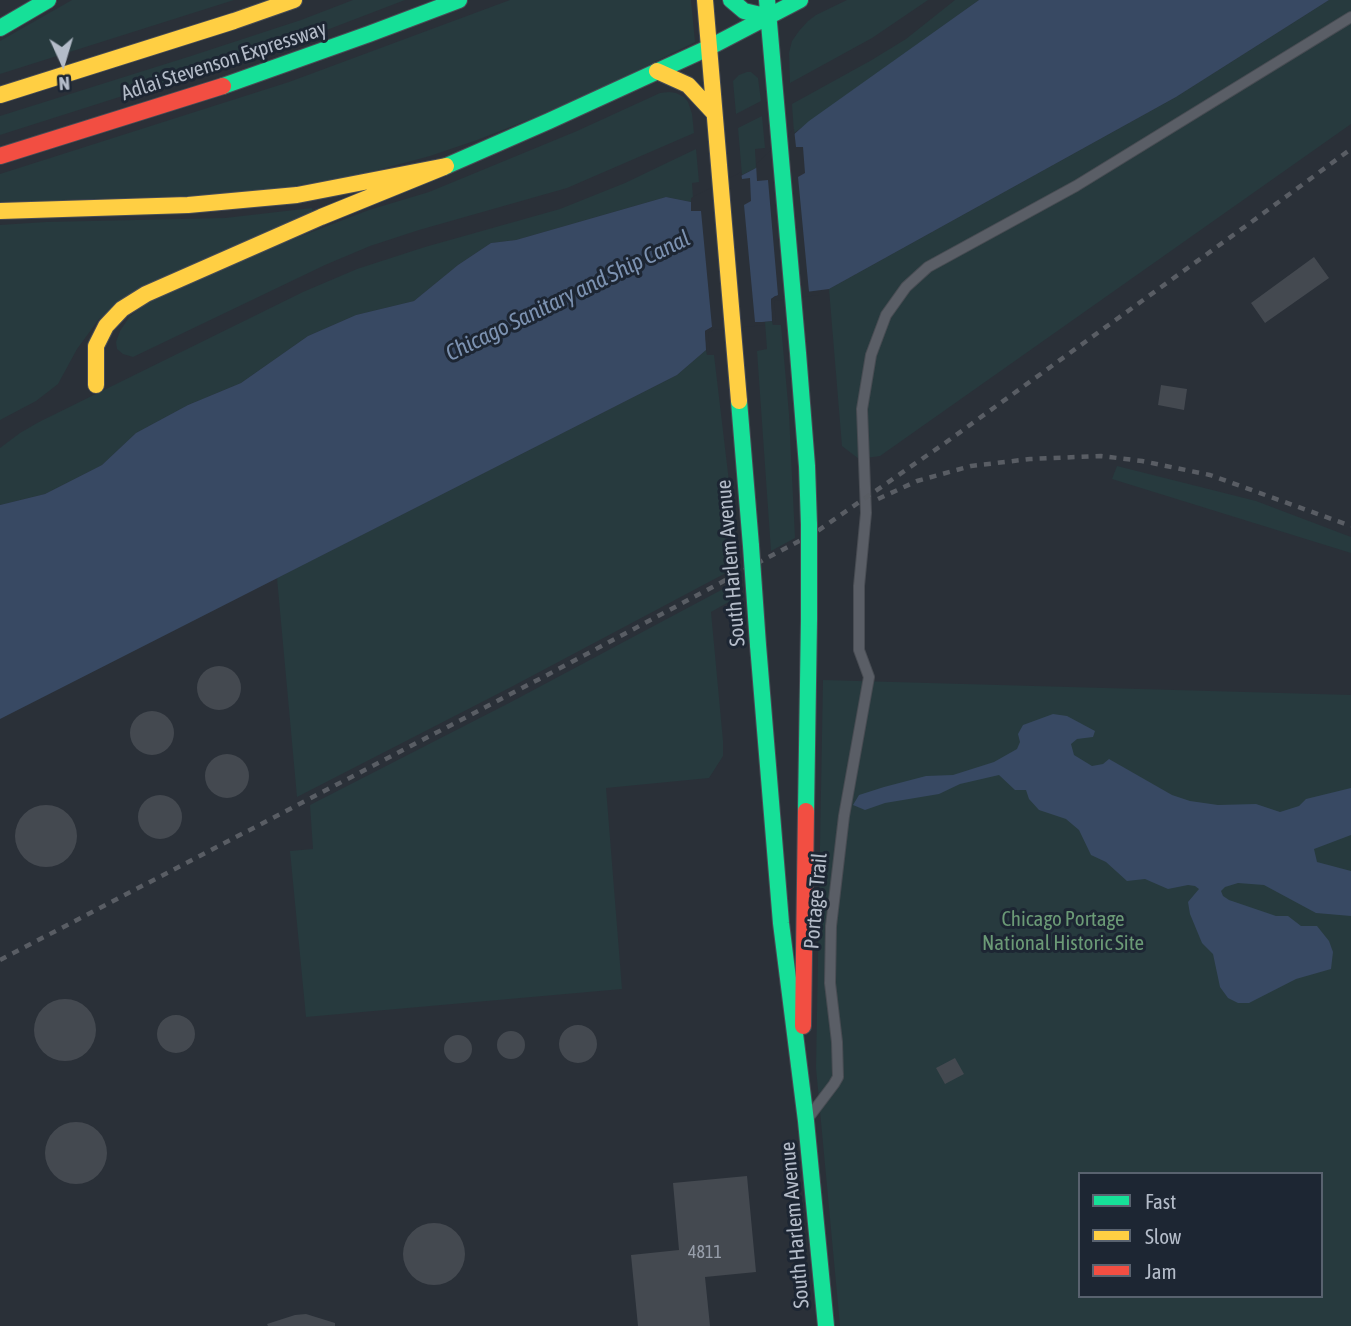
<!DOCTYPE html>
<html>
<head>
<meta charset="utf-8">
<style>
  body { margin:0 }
  #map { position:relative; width:1351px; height:1326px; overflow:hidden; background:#2a3038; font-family:"Asap Condensed",sans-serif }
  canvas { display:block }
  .legend { position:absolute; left:1078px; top:1172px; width:245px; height:126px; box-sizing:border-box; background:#1d2633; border:2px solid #59626f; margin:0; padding:9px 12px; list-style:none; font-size:21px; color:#b4bcc9 }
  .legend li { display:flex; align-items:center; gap:14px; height:35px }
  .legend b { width:35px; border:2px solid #59626f }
  .north { position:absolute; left:28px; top:28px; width:70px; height:70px; -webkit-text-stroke:5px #1d2633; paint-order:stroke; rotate:176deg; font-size:19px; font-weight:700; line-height:28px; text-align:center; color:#b4bcc9 }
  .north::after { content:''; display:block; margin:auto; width:24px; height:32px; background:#b4bcc9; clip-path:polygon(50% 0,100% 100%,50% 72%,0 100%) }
</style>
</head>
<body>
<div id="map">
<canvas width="1351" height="1326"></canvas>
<ul class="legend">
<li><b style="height:9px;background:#16e098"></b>Fast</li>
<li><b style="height:9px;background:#ffcf43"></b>Slow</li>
<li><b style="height:9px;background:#f24e42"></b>Jam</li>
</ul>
<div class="north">N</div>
</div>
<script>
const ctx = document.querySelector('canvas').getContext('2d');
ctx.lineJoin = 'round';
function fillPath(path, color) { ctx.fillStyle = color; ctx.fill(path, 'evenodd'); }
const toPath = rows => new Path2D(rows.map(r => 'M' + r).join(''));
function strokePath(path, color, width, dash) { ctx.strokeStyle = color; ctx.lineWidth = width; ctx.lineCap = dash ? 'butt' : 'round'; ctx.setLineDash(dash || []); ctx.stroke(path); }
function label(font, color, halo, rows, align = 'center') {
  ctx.font = font + ' "Asap Condensed",sans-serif'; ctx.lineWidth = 6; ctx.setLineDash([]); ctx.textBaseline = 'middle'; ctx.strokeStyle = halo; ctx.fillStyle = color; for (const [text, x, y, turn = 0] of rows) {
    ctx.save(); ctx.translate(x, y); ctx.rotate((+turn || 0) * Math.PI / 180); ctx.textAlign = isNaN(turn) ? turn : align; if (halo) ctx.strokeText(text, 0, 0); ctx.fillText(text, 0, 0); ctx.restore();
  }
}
fillPath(toPath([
  [72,0,234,0,0,74,0,41],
  [353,0,405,0,311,36,0,135,0,116,191,56,301,20],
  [510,0,691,0,695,42,594,92,536,117,477,140,430,156,363,174,249,194,0,202,0,174,289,82],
  [847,0,928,0,872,38,790,83,789,53,792,41,799,31,808,21,816,15],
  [955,0,979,0,794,133,792,104,870,61,906,39],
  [1329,0,1351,0,1351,124,880,456,859,459,842,446,829,289,1176,97],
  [747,72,751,72,758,78,761,101,736,114,733,81,739,75],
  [669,92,676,93,684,97,688,102,692,114,694,133,567,188,419,230,370,246,325,265,133,357,123,354,117,349,116,342,120,331,130,316,151,300,252,255,369,210,429,192,577,131,660,93],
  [762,116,765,148,755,149,756,168,742,175,738,128],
  [696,149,699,182,692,183,693,198,691,202,666,197,516,240,491,243,458,265,414,301,356,315,308,336,241,383,188,405,136,433,102,465,45,494,0,505,0,448,20,433,39,422,303,292,357,269,425,247,560,209,625,183],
  [312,208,314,216,138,293,99,319,77,349,58,384,36,401,0,420,0,225,46,222,225,218],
  [772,321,773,325,781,325,789,414,795,538,771,551,757,351,767,349,765,322],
  [706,350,707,355,714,355,739,566,513,686,297,797,277,578,677,375],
  [1117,466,1256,501,1351,537,1351,553,1112,479],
  [740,580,741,595,711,612,723,741,723,756,709,778,606,788,622,989,306,1017,290,851,313,849,310,805,511,702],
  [823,680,1351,695,1351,1326,840,1326,816,1068],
  [1080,1174,1321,1174,1321,1296,1080,1296]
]), '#273a3e');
fillPath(toPath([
  [979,0,1329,0,1176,97,829,289,775,296,771,299,772,321,712,327,705,331,706,350,677,375,0,719,0,505,45,494,102,465,136,433,188,405,241,383,308,336,356,315,414,301,458,265,491,243,516,240,666,197,691,202,756,168,809,121],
  [1053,714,1067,716,1095,731,1093,737,1077,739,1071,744,1074,755,1092,766,1103,764,1109,759,1172,795,1190,801,1218,805,1256,804,1280,812,1299,806,1306,799,1351,788,1351,835,1314,849,1317,862,1351,871,1351,916,1316,913,1264,885,1238,883,1225,887,1221,891,1223,896,1229,900,1276,916,1288,916,1301,926,1317,926,1329,941,1333,952,1331,969,1296,979,1249,1003,1238,1003,1228,998,1220,987,1213,954,1202,943,1190,914,1188,902,1199,889,1195,886,1188,885,1168,889,1145,879,1127,881,1106,862,1091,855,1079,830,1066,819,1039,810,1029,799,1026,790,1015,790,999,775,960,784,939,794,885,803,865,810,853,805,859,795,884,787,926,776,953,775,994,762,1017,749,1020,742,1018,734,1023,725]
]), '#384963');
fillPath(toPath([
  [794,129,796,147,803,147,805,173,798,177,809,292,818,292,819,295,774,301,776,321,773,325,771,299,778,295,768,180,757,181,756,164],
  [741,172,742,179,750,178,751,201,744,205,755,322,765,322,765,325,713,330,708,333,710,350,707,354,705,331,712,327,701,211,691,211,691,198]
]), '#2a3038');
fillPath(toPath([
  [1314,257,1329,278,1265,323,1251,303],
  [1161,385,1187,389,1184,410,1158,405],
  '197 688a22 22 0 1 1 44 0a22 22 0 1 1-44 0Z',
  '130 733a22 22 0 1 1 44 0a22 22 0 1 1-44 0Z',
  '205 776a22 22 0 1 1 44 0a22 22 0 1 1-44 0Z',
  '138 817a22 22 0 1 1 44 0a22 22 0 1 1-44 0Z',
  '15 836a31 31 0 1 1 62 0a31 31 0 1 1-62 0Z',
  '34 1030a31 31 0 1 1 62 0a31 31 0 1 1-62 0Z',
  '157 1034a19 19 0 1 1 38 0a19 19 0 1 1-38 0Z',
  '559 1044a19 19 0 1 1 38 0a19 19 0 1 1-38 0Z',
  '497 1045a14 14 0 1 1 28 0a14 14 0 1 1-28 0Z',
  '444 1049a14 14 0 1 1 28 0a14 14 0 1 1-28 0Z',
  [955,1058,964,1074,945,1084,936,1068],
  '45 1153a31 31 0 1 1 62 0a31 31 0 1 1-62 0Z',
  [747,1176,756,1272,705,1277,710,1326,638,1326,631,1255,679,1250,673,1183],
  '403 1254a31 31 0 1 1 62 0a31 31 0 1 1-62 0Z',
  [306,1314,335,1323,335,1326,268,1326,267,1324,295,1315]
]), '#444950');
const street = toPath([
  [806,1121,834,1084,838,1077,837,1042,830,983,831,926,844,816,869,677,859,650,859,586,866,513,862,409,871,355,886,315,906,287,928,267,1076,186,1351,17]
]);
const fast = toPath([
  [731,0,744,11,769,17],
  [767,0,798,353,807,466,809,525],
  [0,28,48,0],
  [223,86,369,34,459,0],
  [444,167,549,121,708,48,800,0],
  [739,401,751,546],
  [758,645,781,923,806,1121,826,1326],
  [806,811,809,619]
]);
const slow = toPath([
  [705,0,739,401],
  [657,71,688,85,714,113],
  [0,95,234,21,294,0],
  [0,211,188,205,297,195,446,166],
  [96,385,96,346,106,326,122,309,146,294,321,217,444,167]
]);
const jam = toPath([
  [0,156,223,86],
  [803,1026,806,811]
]);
strokePath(street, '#484c53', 12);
strokePath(fast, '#484c55', 18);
strokePath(slow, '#484c55', 18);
strokePath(jam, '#484c55', 18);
strokePath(street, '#5a5e66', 10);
strokePath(fast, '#16e098', 16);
strokePath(slow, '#ffcf43', 16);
strokePath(jam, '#f24e42', 16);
strokePath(toPath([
  [878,499,917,481,971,466,1030,459,1101,456,1142,461,1210,475,1351,526],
  [0,960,549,674,816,532,945,443,1250,223,1351,149]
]), '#595d64', 4.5, [7, 7]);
const fastBridge = toPath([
  [809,525,809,619],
  [751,546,758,645]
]);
strokePath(fastBridge, '#484c55', 18, []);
strokePath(fastBridge, '#16e098', 16);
label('18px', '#989fab', null, [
  ["4811",705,1252]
]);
label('21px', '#b4bcc9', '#1d2633', [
  ["Adlai Stevenson Expressway",224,61,-18],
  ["South Harlem Avenue",731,563,-95],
  ["Portage Trail",816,901,-85],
  ["South Harlem Avenue",795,1225,-95]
]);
label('21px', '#6b9a76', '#1d2633', [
  ["Chicago Portage",1063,919],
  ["National Historic Site",1063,943]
]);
label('italic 23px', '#7c92b1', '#1d2633', [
  ["Chicago Sanitary and Ship Canal",568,296,-26]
]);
</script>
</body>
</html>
